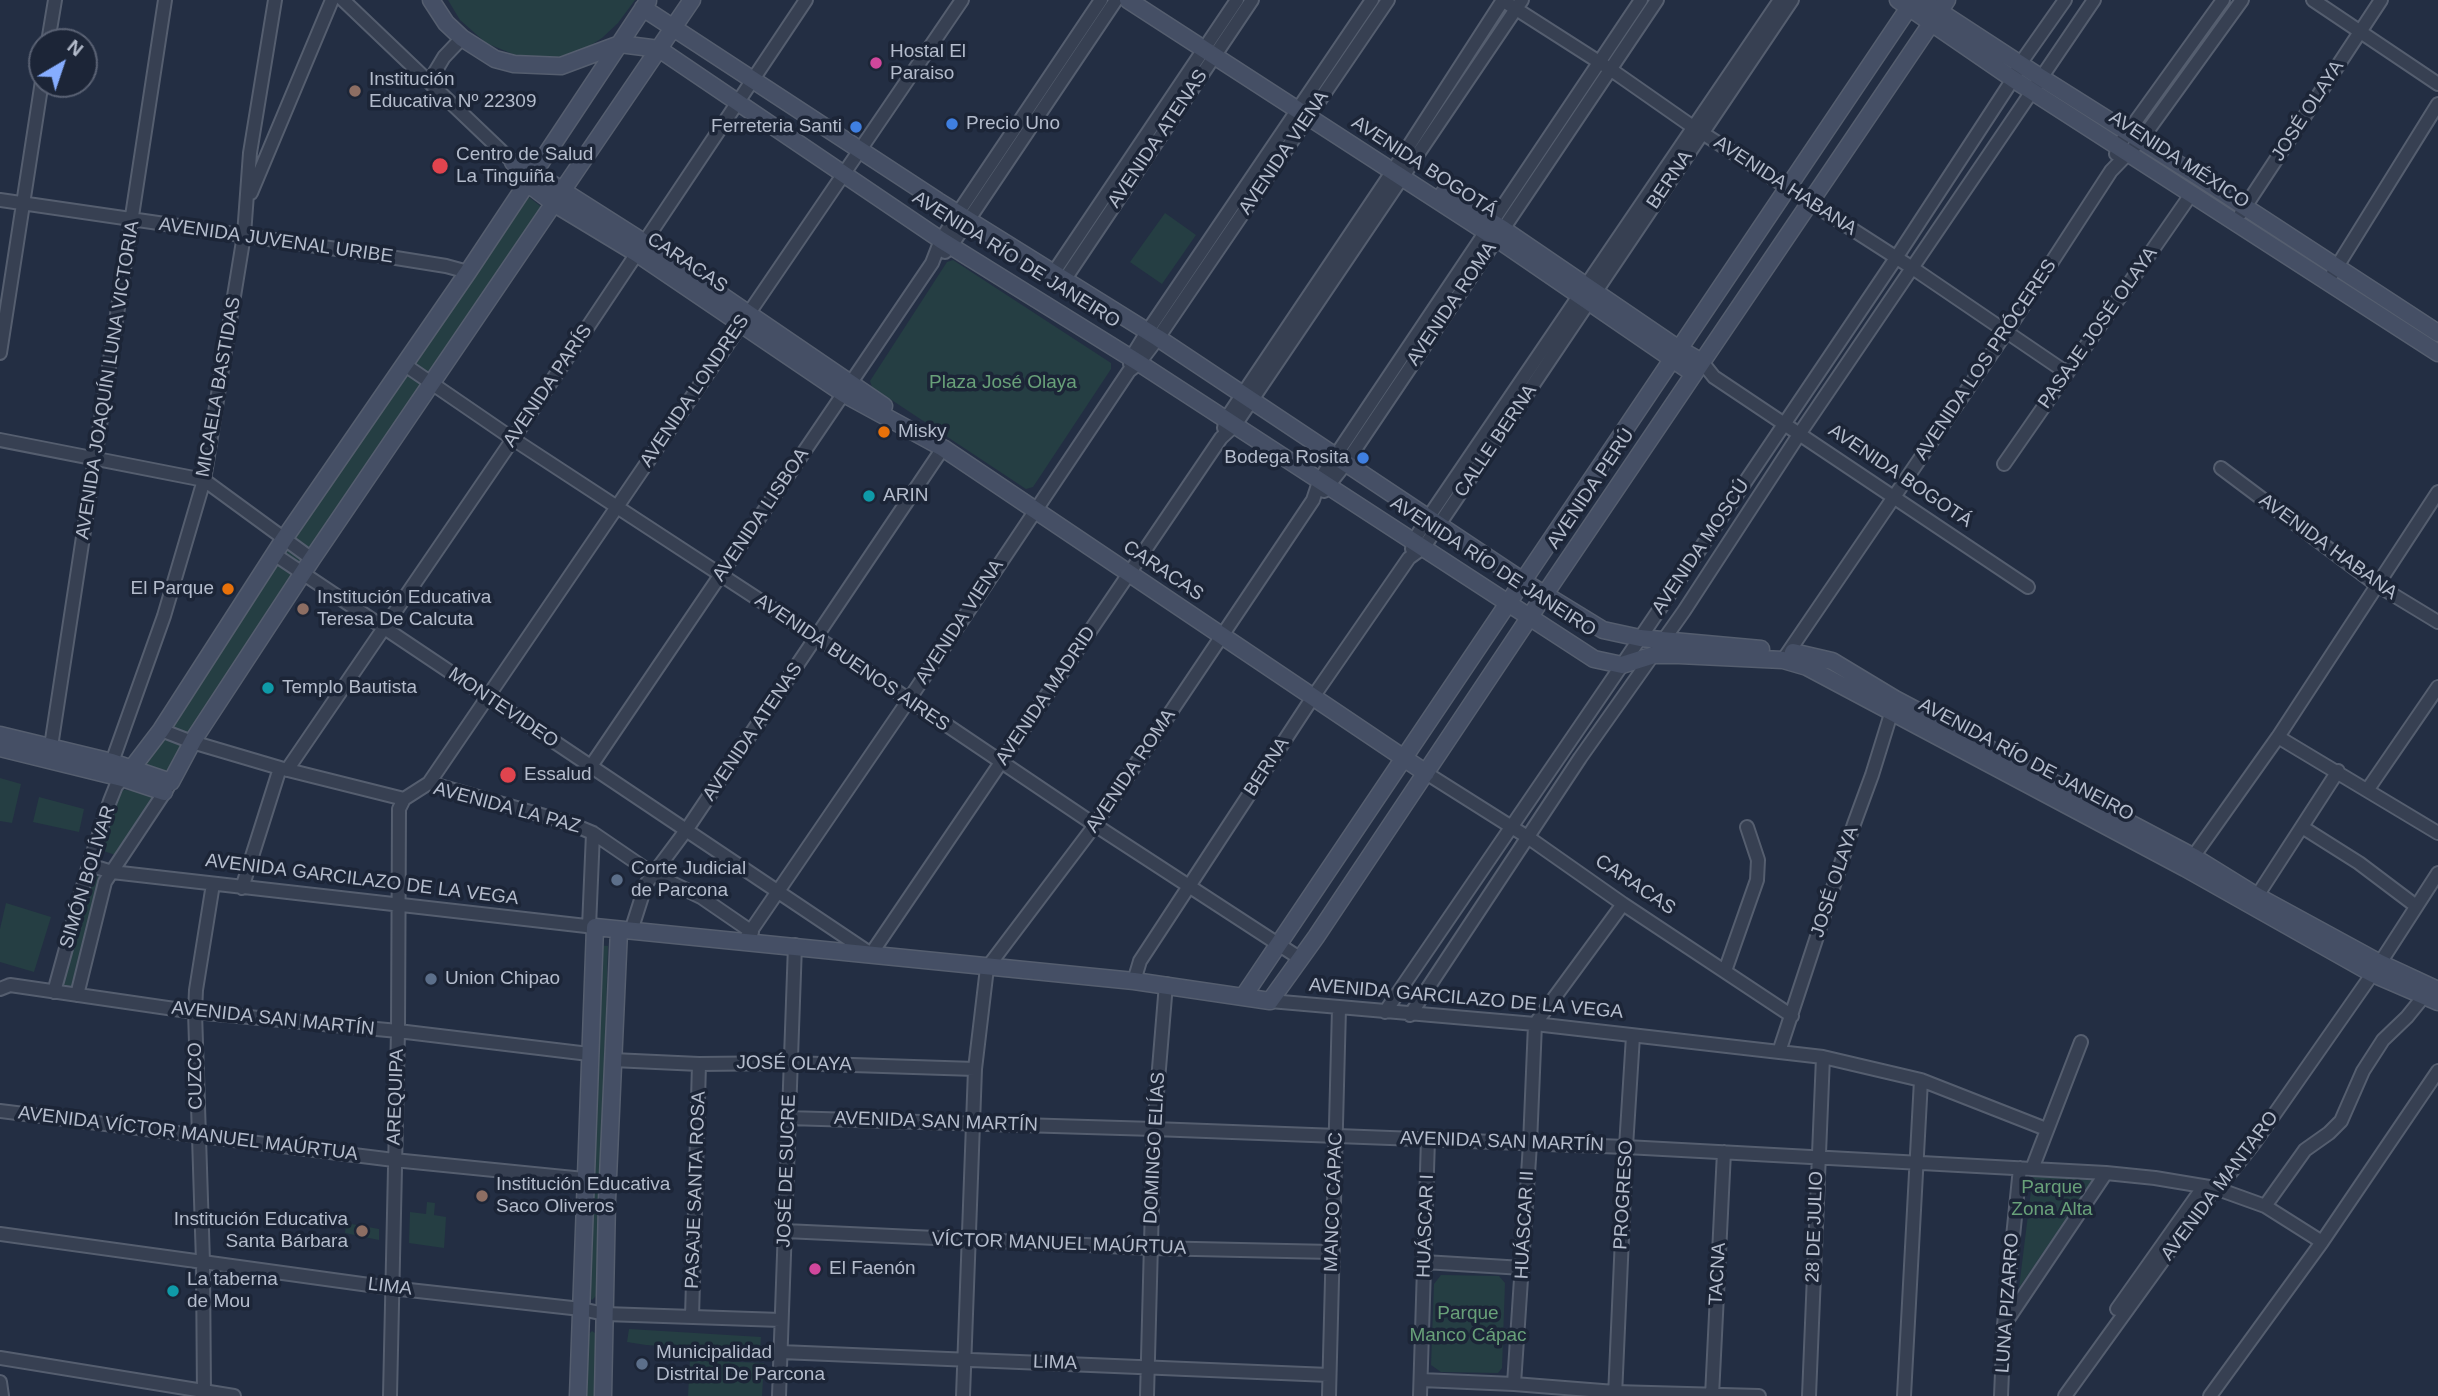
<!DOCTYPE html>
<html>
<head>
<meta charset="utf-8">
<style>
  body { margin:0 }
  #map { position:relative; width:2438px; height:1396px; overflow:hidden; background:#232e43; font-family:Arial,sans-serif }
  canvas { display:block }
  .north { position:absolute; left:28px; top:28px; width:70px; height:70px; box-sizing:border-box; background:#1c2537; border:2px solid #596173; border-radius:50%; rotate:39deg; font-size:19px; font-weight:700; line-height:28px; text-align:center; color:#b4bccc }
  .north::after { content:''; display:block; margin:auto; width:24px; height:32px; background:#86adff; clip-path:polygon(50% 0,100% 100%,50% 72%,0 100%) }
</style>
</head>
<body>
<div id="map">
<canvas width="2438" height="1396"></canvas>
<div class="north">N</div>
</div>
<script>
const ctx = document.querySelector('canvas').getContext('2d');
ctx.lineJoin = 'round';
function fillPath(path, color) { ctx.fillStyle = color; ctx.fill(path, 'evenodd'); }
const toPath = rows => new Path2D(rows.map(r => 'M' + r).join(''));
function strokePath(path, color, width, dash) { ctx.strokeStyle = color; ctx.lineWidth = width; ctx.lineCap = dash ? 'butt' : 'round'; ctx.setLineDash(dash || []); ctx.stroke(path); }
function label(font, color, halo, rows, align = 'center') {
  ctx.font = font + ' Arial,sans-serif'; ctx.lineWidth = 7; ctx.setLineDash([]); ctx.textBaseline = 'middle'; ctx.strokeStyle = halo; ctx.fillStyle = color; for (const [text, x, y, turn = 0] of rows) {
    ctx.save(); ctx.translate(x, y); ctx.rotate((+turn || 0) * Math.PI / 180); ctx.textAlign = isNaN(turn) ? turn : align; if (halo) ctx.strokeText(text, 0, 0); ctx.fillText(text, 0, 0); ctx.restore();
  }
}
fillPath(toPath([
  [448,0,635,0,618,23,602,38,585,49,558,57,538,58,520,57,486,43,460,20],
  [525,194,544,209,171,782,132,768],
  [1165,213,1196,235,1162,284,1130,262],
  [953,260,1111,363,1111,369,1033,487,1026,489,872,387,870,381,947,262],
  [0,778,21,784,12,823,0,821],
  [119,789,155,794,151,805,118,856,98,849],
  [39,797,84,809,79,832,33,822],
  [90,873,100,877,74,987,61,986],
  [6,903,51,917,34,972,0,962,0,929],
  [597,945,608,946,597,1295,592,1300,586,1294],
  [2033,1174,2093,1179,2019,1288],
  [427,1202,435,1203,434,1215,446,1217,444,1248,409,1243,410,1212,426,1214],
  [346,1223,379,1229,379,1240,345,1233],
  [1441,1275,1499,1276,1505,1283,1502,1368,1498,1373,1441,1372,1431,1365,1434,1284],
  [629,1329,761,1337,760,1352,646,1345,627,1342],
  [592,1331,598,1335,596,1396,582,1396,586,1337],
  [690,1360,764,1363,762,1396,688,1396]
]), '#253e43');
const street = toPath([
  [343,0,513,162],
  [1502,0,1610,69,1693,127,1914,269,2067,373],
  [2313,0,2438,84],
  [48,42,55,0],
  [429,82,444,57,462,38],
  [2116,154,2119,145,2128,132,2223,0],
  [251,193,332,0],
  [0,200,371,254,446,266,468,272],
  [2241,213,2381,0],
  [945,252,951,246,1116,0],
  [1054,272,1237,0],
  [2333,273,2438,104],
  [1065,279,1252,0],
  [0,353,42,81],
  [1702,362,1714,377,2028,587],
  [1130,364,1131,358,1147,332,1372,0],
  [405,365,513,439,816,637,1095,825,1301,959],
  [1224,428,1226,419,1392,172,1503,0],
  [0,440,204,480,312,559],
  [2004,464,2192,193],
  [2221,468,2377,585,2438,622],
  [1324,491,1346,463,1657,0],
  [1412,549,1414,540,1428,518,1780,0],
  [274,554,871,954,1221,438,1235,425,1522,0],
  [1785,657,2007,331,2111,171,2141,140,2242,0],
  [161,730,192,742,280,768,404,799,429,783,569,823,593,833,653,874,701,897,752,932],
  [2278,737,2438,833],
  [50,753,165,0],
  [112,762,164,616,204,480,244,235,250,153,275,0],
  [591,766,932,263,941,240,958,213,1101,0],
  [287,770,513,439,806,0],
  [1426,773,1529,838,1623,904,1792,1016],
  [429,783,962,0],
  [2368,789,2438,687],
  [2302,827,2359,863,2416,906],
  [2188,864,2278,737,2438,492],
  [89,865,112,872,595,927],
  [242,888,280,768],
  [2257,896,2338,771],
  [589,927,593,833],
  [631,931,646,884,687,829,943,448],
  [744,941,908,701,1129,371,1139,363,1158,338,1388,0],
  [1725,971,1757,880,1758,860,1747,827],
  [1134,981,1140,961,1313,697,1409,558,1424,547,1792,0],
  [0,989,10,985,195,1012,398,1031,589,1054],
  [54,992,89,865,110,801,116,786,127,773],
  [77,995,105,882,168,787],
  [1270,1001,1535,1024,1823,1057,1921,1080,2046,1129],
  [1385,1012,1622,665,1896,258,2013,79,2020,64,2065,0],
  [1410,1015,1580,758,1684,611,1800,433,2094,0],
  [1779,1052,1854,824,1872,775,1894,704],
  [613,1060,699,1064,791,1063,975,1069],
  [0,1111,394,1160,584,1179],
  [788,1118,1154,1129,1626,1147,2106,1173,2155,1178,2215,1188,2265,1206,2322,1242],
  [2032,1169,2081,1042],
  [2265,1206,2305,1150,2329,1133,2341,1121,2363,1071,2383,1040,2407,1017,2424,996],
  [785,1231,1150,1248,1332,1252],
  [0,1234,391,1288,581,1309,605,1314,781,1320],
  [1424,1262,1523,1268],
  [2117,1309,2204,1186],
  [692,1317,699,1064],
  [2006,1322,2106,1173],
  [781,1352,1329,1375],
  [0,1358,234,1396],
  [1421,1380,1514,1384,1615,1392,1759,1396],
  [0,1382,2,1396],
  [1514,1384,1530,1144,1535,1024,1623,904],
  [204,1396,203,1262,195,1012,196,990,213,884],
  [390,1396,398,1031,399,809,404,799],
  [779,1396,795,945],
  [963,1396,975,1069,987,968,1095,825,1313,500,1320,479,1641,0],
  [1147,1396,1154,1129,1166,984],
  [1329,1396,1339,1008],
  [1420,1396,1428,1139],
  [1615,1396,1626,1147,1633,1036],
  [1712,1396,1724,1152],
  [1809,1396,1823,1057],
  [1904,1396,1921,1080],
  [2001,1396,2004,1325,2020,1168],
  [2065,1396,2215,1188,2228,1176,2255,1142,2380,963,2438,873],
  [2210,1396,2322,1242,2438,1071]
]);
const secondary = toPath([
  [431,0,446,23,462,38,495,59,514,64,561,66,620,44,659,49,941,240,1139,363,1594,659,1622,665,1654,655,1679,655,1783,660,1807,667,2185,868,2373,974,2438,1002],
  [1128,0,1497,239,1694,374],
  [1898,0,2013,79,2438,353],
  [1922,0,2040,77,2202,179,2438,333],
  [643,8,938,201,1158,338,1523,581,1603,630,1640,638,1761,649],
  [513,162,527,183,555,204,636,253,844,394,943,448,1426,773],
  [527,168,645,243,884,406],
  [1444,193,1503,229,1679,349,1702,362],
  [1793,652,1832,661,1895,699,2194,857,2257,896,2380,963,2438,990],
  [0,735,112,762,171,782,194,739,312,559,692,0],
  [0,748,122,778,164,792],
  [132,768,161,730,284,539,468,272,648,1],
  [1243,997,1914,0],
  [578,1396,595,927,1134,981,1270,1001,1316,937,1545,594,1947,0],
  [603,1396,607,1200,619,930]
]);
strokePath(street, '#555e6f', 16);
strokePath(secondary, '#555e6f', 19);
strokePath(street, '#374052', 12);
strokePath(secondary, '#454f65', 16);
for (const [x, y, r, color] of [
  [876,63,7,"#d1479c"],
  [355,91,7,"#8d6e63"],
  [952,124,7,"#3f7fe0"],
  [856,127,7,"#3f7fe0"],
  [440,166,9,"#e0444e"],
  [884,432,7,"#e8710a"],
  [1363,458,7,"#3f7fe0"],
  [869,496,7,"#0f9aa8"],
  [228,589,7,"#e8710a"],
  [303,609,7,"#8d6e63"],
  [268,688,7,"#0f9aa8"],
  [508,775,9,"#e0444e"],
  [617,880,7,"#5c6f8a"],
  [431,979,7,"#5c6f8a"],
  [482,1196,7,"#8d6e63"],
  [362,1231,7,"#8d6e63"],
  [815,1269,7,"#d1479c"],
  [173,1291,7,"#0f9aa8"],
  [642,1364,7,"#5c6f8a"]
]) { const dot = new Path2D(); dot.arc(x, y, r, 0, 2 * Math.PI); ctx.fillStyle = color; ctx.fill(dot); strokePath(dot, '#1c2537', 2.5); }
label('19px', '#b4bccc', '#1c2537', [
  ["Hostal El",890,52],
  ["Paraiso",890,74],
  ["Institución",369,80],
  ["Educativa Nº 22309",369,102],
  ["Precio Uno",966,124],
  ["Ferreteria Santi",842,127,"right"],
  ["Centro de Salud",456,155],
  ["La Tinguiña",456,177],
  ["Misky",898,432],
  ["Bodega Rosita",1349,458,"right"],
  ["ARIN",883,496],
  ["El Parque",214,589,"right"],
  ["Institución Educativa",317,598],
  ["Teresa De Calcuta",317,620],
  ["Templo Bautista",282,688],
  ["Essalud",524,775],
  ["Corte Judicial",631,869],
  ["de Parcona",631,891],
  ["Union Chipao",445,979],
  ["Institución Educativa",496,1185],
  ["Saco Oliveros",496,1207],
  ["Institución Educativa",348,1220,"right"],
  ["Santa Bárbara",348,1242,"right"],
  ["El Faenón",829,1269],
  ["La taberna",187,1280],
  ["de Mou",187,1302],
  ["Municipalidad",656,1353],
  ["Distrital De Parcona",656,1375]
], 'left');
label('19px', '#b4bccc', '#1c2537', [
  ["JOSÉ OLAYA",2308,111,-57],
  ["AVENIDA ATENAS",1158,139,-56],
  ["AVENIDA VIENA",1284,153,-56],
  ["AVENIDA MÉXICO",2179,160,33],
  ["AVENIDA BOGOTÁ",1424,167,33],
  ["BERNA",1670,180,-56],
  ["AVENIDA HABANA",1785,186,33],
  ["AVENIDA JUVENAL URIBE",276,241,8],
  ["AVENIDA RÍO DE JANEIRO",1016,260,32],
  ["CARACAS",687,263,34],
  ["AVENIDA ROMA",1452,304,-56],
  ["PASAJE JOSÉ OLAYA",2098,328,-55],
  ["AVENIDA LOS PRÓCERES",1986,360,-56],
  ["AVENIDA JOAQUÍN LUNA VICTORIA",108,380,-81],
  ["AVENIDA PARÍS",548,386,-56],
  ["MICAELA BASTIDAS",219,387,-80],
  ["AVENIDA LONDRES",695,391,-56],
  ["CALLE BERNA",1496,441,-56],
  ["AVENIDA BOGOTÁ",1900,476,34],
  ["AVENIDA PERÚ",1591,489,-56],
  ["AVENIDA LISBOA",761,515,-56],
  ["AVENIDA MOSCÚ",1701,547,-56],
  ["AVENIDA HABANA",2328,547,36],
  ["AVENIDA RÍO DE JANEIRO",1493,567,33],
  ["CARACAS",1163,571,34],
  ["AVENIDA VIENA",960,622,-57],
  ["AVENIDA BUENOS AIRES",852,663,34],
  ["AVENIDA MADRID",1046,696,-56],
  ["MONTEVIDEO",503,708,34],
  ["AVENIDA ATENAS",753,732,-56],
  ["AVENIDA RÍO DE JANEIRO",2026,760,28],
  ["BERNA",1267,767,-57],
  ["AVENIDA ROMA",1131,771,-56],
  ["AVENIDA LA PAZ",507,808,15],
  ["SIMÓN BOLÍVAR",88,877,-73],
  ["AVENIDA GARCILAZO DE LA VEGA",362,880,7],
  ["JOSÉ OLAYA",1835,882,-72],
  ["CARACAS",1635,885,34],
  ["AVENIDA GARCILAZO DE LA VEGA",1466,999,5],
  ["AVENIDA SAN MARTÍN",273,1019,6],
  ["JOSÉ OLAYA",794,1064,1],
  ["CUZCO",196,1076,-91],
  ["AREQUIPA",396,1097,-88],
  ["AVENIDA SAN MARTÍN",936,1122,2],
  ["AVENIDA VÍCTOR MANUEL MAÚRTUA",188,1134,7],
  ["AVENIDA SAN MARTÍN",1502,1142,2],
  ["DOMINGO ELÍAS",1155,1148,-87],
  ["JOSÉ DE SUCRE",787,1171,-88],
  ["AVENIDA MANTARO",2220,1186,-53],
  ["PASAJE SANTA ROSA",696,1190,-88],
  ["PROGRESO",1624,1195,-87],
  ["MANCO CÁPAC",1334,1202,-88],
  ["HUÁSCAR II",1525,1225,-87],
  ["HUÁSCAR I",1426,1226,-88],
  ["28 DE JULIO",1815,1227,-88],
  ["VÍCTOR MANUEL MAÚRTUA",1059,1244,2],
  ["TACNA",1718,1274,-87],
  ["LIMA",390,1287,7],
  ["LUNA PIZARRO",2008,1303,-86],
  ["LIMA",1055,1363,2]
]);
label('19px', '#68a079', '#1c2537', [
  ["Plaza José Olaya",1003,383],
  ["Parque",2052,1188],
  ["Zona Alta",2052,1210],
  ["Parque",1468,1314],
  ["Manco Cápac",1468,1336]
]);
</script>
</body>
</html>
